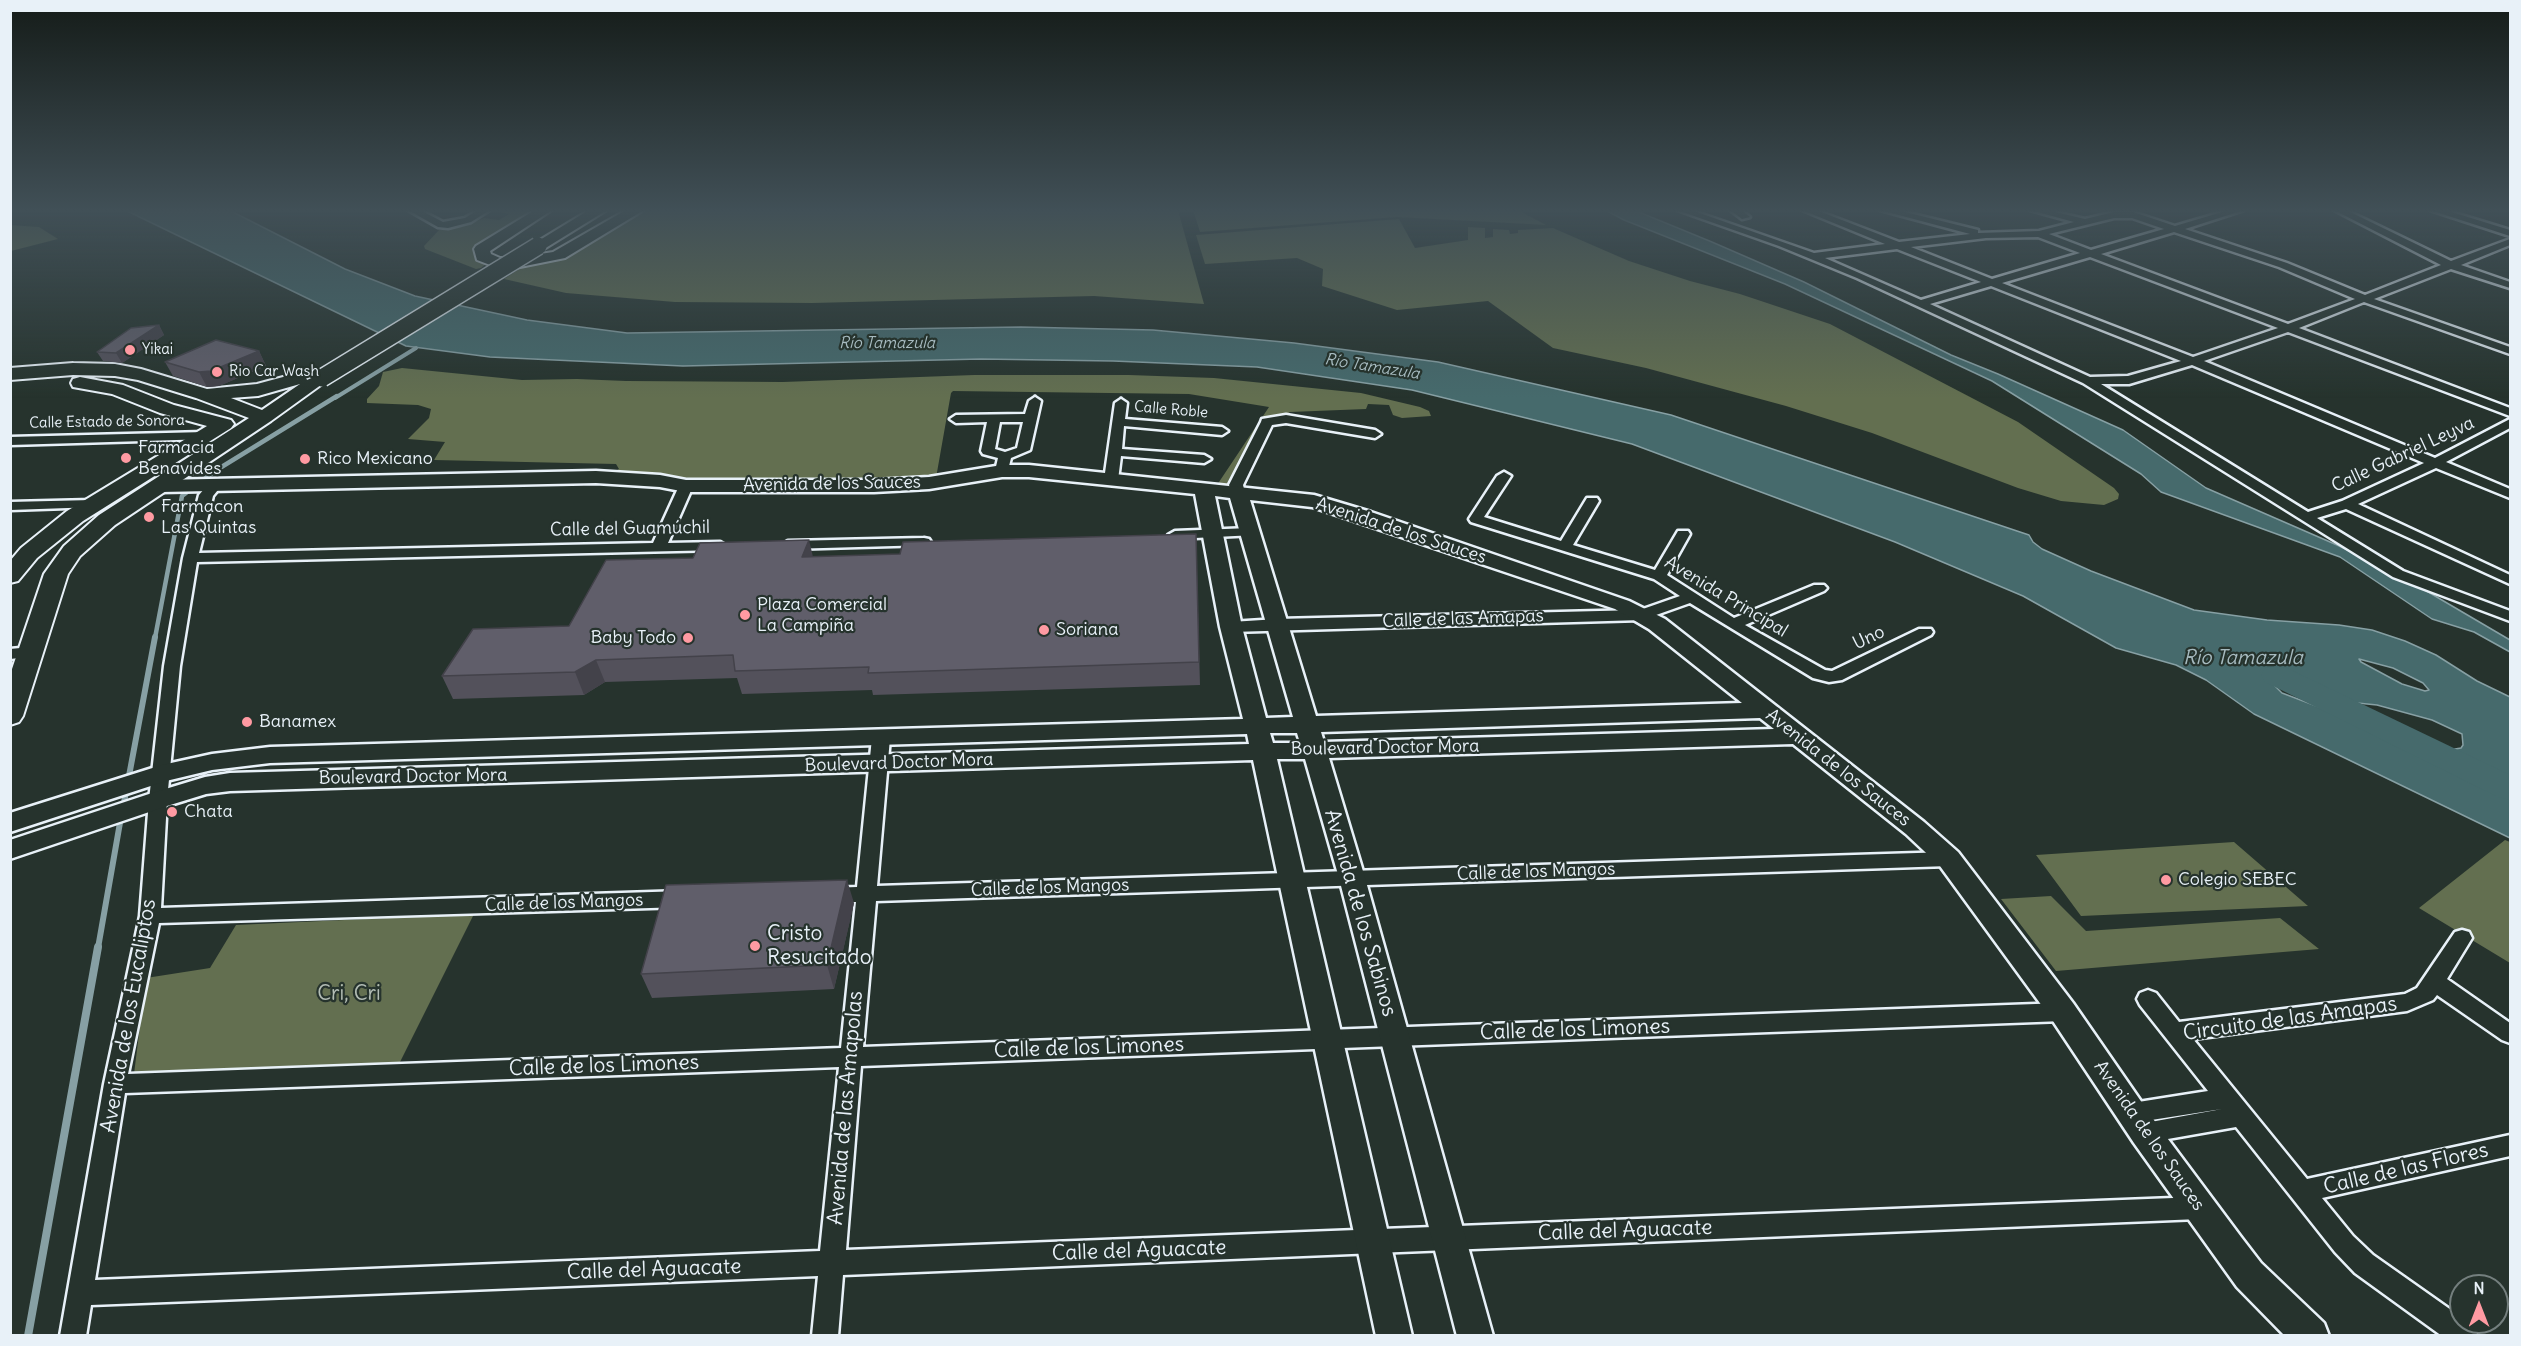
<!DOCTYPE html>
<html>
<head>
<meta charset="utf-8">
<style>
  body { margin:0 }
  #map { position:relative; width:2521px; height:1346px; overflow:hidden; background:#26332d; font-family:Delius,sans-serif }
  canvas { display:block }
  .frame { position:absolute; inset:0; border:12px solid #e8f1f8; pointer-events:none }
  .north { position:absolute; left:2449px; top:1274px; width:60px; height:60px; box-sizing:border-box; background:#26332d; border:2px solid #747f7e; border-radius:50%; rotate:0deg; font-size:16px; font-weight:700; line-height:24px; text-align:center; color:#e8f1f8 }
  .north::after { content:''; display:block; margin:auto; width:21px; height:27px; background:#ff9aa2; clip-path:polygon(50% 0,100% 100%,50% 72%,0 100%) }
</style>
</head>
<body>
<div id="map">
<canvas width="2521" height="1346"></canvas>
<div class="frame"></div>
<div class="north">N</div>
</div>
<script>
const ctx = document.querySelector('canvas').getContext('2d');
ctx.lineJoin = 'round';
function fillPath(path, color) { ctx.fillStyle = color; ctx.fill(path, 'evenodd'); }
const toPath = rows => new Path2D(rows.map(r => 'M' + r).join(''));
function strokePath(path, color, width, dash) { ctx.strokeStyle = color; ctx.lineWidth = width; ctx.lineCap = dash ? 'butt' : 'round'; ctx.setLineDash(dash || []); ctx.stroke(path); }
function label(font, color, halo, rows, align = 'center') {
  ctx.font = font + ' Delius,sans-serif'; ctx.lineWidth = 4.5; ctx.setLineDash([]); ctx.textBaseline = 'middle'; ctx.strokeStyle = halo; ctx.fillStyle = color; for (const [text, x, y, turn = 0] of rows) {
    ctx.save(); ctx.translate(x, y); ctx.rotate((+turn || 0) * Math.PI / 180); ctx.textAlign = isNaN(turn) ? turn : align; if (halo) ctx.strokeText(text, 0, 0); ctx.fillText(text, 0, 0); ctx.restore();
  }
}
fillPath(toPath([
  [499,210,542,210,481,246,487,263,481,268,476,269,425,249,424,246,439,230,465,226,484,218,499,220,509,214,496,211],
  [647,210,1178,210,1204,304,1094,296,812,303,675,302,566,293,504,279,524,266,570,256],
  [1193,210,1518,210,1546,225,1397,217,1200,232],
  [1399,219,1415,248,1468,240,1468,227,1485,228,1485,238,1493,237,1493,229,1509,230,1510,234,1518,233,1518,230,1553,228,1629,261,1690,281,1740,294,1830,324,2018,422,2114,488,2119,494,2118,499,2104,505,2061,501,2018,488,1872,433,1786,406,1646,368,1553,348,1488,301,1397,310,1322,286,1323,269,1297,258,1205,264,1196,235],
  [11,225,39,227,58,239,11,251],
  [402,368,522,380,577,379,626,381,783,382,974,375,1129,375,1214,378,1361,393,1420,407,1429,411,1431,416,1402,418,1393,415,1389,405,1368,404,1366,409,1290,412,1274,422,1231,486,1217,485,1269,407,1189,394,953,391,951,393,936,478,704,483,658,473,614,472,619,469,616,464,434,460,445,442,408,439,429,418,431,409,418,405,367,403,367,399,379,386,383,372],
  [2505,840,2510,842,2510,963,2419,908],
  [2234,842,2308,906,2081,916,2036,855],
  [2051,896,2086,931,2280,918,2319,949,2056,971,2001,899],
  [474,914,398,1066,134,1074,146,978,210,968,236,925]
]), '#636f50');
const water = toPath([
  [125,210,229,210,345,269,415,296,527,320,627,333,1021,327,1153,330,1294,343,1438,362,1671,415,2017,531,2029,535,2033,542,2042,549,2091,571,2194,610,2267,620,2339,625,2372,630,2405,641,2436,655,2477,681,2510,697,2510,838,2254,714,2206,680,2176,665,2116,648,2023,596,1895,542,1632,444,1412,390,1257,367,1113,361,981,359,683,366,490,357,406,346,125,210],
  [2359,659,2393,668,2423,683,2429,690,2425,691,2402,684,2361,662,2359,659],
  [2274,685,2314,694,2347,707,2357,703,2377,705,2432,720,2462,734,2463,745,2461,748,2443,751,2418,751,2327,710,2282,693,2274,685],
  [1605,210,1634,210,1712,242,1804,282,1951,355,1998,374,2123,430,2206,488,2337,545,2401,576,2510,640,2510,652,2474,632,2432,619,2340,557,2161,492,2141,474,1992,381,1785,284,1624,220,1605,210]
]);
fillPath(water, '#466a6c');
strokePath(water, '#87a0a4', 1.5);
strokePath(toPath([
  [335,398,416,348]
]), '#87a0a4', 4);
strokePath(toPath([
  [155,638,182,496,215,471,337,396]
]), '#87a0a4', 4.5);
strokePath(toPath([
  [123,808,155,637],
  [98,948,121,817]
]), '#87a0a4', 6);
strokePath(toPath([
  [28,1336,98,947]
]), '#87a0a4', 8);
fillPath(toPath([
  [2276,666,2287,668,2510,775,2510,800,2498,797,2265,682,2261,675,2265,668,2276,666]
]), '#466a6c');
const street = toPath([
  [408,210,420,210,443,222,465,218,478,210,490,210,471,222,448,228,438,227,408,210],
  [1677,210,1691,210,1814,253,1885,244,1802,210,1816,210,1899,242,1970,234,1880,210,1897,210,1978,230,1978,233,2039,231,2074,222,2030,210,2047,210,2085,219,2114,212,2133,212,2175,226,2229,210,2244,210,2185,229,2287,263,2365,295,2441,265,2334,210,2346,210,2451,261,2510,239,2510,245,2461,265,2510,282,2510,288,2451,269,2374,299,2510,347,2510,354,2364,302,2299,328,2510,408,2510,416,2288,332,2204,361,2435,458,2510,419,2510,428,2446,462,2510,489,2510,498,2436,468,2358,504,2510,575,2510,584,2346,509,2317,518,2403,571,2510,611,2510,621,2393,577,2083,383,1857,278,1779,246,1677,210],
  [2114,218,2132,218,2164,229,2091,250,2049,234,2114,218],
  [2174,232,2279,267,2355,299,2288,324,2101,254,2174,232],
  [2038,237,2080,253,1992,279,1911,247,1986,238,2038,237],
  [1897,249,1981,282,1921,300,1825,258,1897,249],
  [2090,257,2278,328,2193,357,2002,283,2090,257],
  [1991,286,2181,361,2128,376,2090,377,1930,304,1991,286],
  [2192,365,2424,463,2342,501,2308,512,2101,384,2129,384,2192,365],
  [1730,210,1741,210,1750,217,1742,219,1730,210],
  [2430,210,2445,210,2510,230,2510,236,2430,210],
  [1035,397,1041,401,1030,450,1011,458,1007,474,997,474,995,471,998,458,983,454,981,451,987,422,956,423,950,419,956,415,1025,414,1029,401,1035,397],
  [1000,422,1023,422,1017,448,1005,452,995,449,1000,422],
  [1121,399,1127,403,1125,419,1222,427,1228,431,1222,435,1124,426,1122,449,1204,455,1211,459,1204,463,1121,456,1118,480,1116,483,1106,483,1104,480,1115,403,1121,399],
  [1286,415,1375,430,1381,434,1375,438,1286,423,1272,425,1243,485,1245,493,1243,496,1233,496,1229,485,1261,422,1262,419,1286,415],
  [205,432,211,436,210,439,10,445,10,437,205,432],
  [1504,472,1511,476,1484,517,1561,541,1587,498,1597,498,1599,501,1573,545,1655,570,1678,531,1688,531,1690,534,1667,575,1734,618,1814,585,1824,585,1827,588,1824,591,1745,625,1825,670,1832,671,1919,629,1931,629,1933,632,1931,635,1842,680,1829,682,1813,678,1690,603,1642,620,1231,632,1223,627,1231,622,1278,619,1640,610,1680,596,1654,579,1471,522,1469,519,1497,476,1504,472],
  [215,481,222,485,213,496,199,553,653,543,679,486,686,482,693,486,668,543,720,542,727,546,720,550,197,562,180,666,167,800,161,908,683,891,690,894,693,899,690,904,683,907,159,923,128,1074,841,1048,856,902,829,902,822,900,819,895,822,890,829,888,857,887,872,738,875,734,881,732,887,734,890,738,877,886,1949,852,1956,854,1959,859,1956,864,1949,866,876,901,863,1047,2063,1003,2071,1006,2074,1012,2071,1018,2063,1021,861,1066,846,1250,2199,1197,2208,1200,2211,1208,2208,1216,2199,1219,843,1275,838,1336,812,1336,818,1276,91,1305,86,1336,60,1336,104,1084,140,916,149,800,164,666,183,558,199,495,210,482,215,481],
  [839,1067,820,1251,95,1280,125,1093,839,1067],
  [92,500,97,501,99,504,97,507,10,510,10,502,92,500],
  [1250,528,1257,532,1255,535,1175,539,1168,535,1175,531,1250,528],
  [924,538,929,539,931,542,929,545,788,549,781,545,788,541,924,538],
  [31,647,37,648,39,652,37,656,10,659,10,649,31,647],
  [2462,930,2469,932,2472,938,2447,979,2510,1023,2510,1043,2502,1040,2437,995,2433,1000,2407,1011,2193,1039,2307,1179,2510,1135,2510,1156,2322,1198,2353,1236,2373,1255,2461,1317,2461,1322,2468,1322,2474,1327,2478,1336,2442,1336,2355,1273,2335,1252,2236,1127,2145,1143,2137,1140,2133,1133,2137,1126,2145,1123,2222,1109,2132,1123,2124,1120,2120,1113,2124,1106,2132,1103,2208,1091,2140,1005,2137,999,2140,993,2148,990,2156,993,2179,1022,2405,994,2417,988,2455,932,2462,930]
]);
const secondary = toPath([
  [1002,465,1029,465,1314,495,1371,512,1629,601,1665,619,1924,822,1958,852,2073,1003,2156,1123,2241,1237,2261,1263,2324,1323,2329,1336,2285,1336,2237,1287,2134,1143,2053,1021,1940,866,1906,834,1793,744,1329,758,1365,878,1493,1336,1457,1336,1339,878,1305,759,1277,759,1412,1336,1376,1336,1253,760,230,791,206,794,167,806,10,859,10,840,149,794,205,777,230,773,1249,744,1247,734,270,763,212,770,166,781,10,832,10,813,162,765,212,754,270,747,1243,719,1220,627,1195,494,1029,477,1002,477,929,489,874,492,686,492,660,487,596,483,161,492,154,490,152,486,154,482,161,480,596,471,660,475,686,480,874,480,929,477,1002,465],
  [1215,496,1230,498,1293,717,1266,718,1242,627,1215,496],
  [1250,500,1312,507,1615,609,1649,629,1742,703,1316,716,1250,500],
  [1760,718,1774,729,1324,742,1321,732,1760,718],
  [1270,733,1297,733,1300,743,1273,743,1270,733]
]);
const primary = toPath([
  [535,210,552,210,490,251,491,254,500,258,515,258,553,252,626,210,644,210,565,258,515,268,498,268,477,260,474,249,476,246,535,210],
  [589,210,607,210,544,249,532,249,530,246,589,210],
  [73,363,115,364,141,369,207,389,257,384,298,373,305,375,307,380,316,376,323,378,325,382,271,421,115,525,80,556,68,574,23,716,19,722,10,725,10,675,44,574,64,546,99,515,249,418,196,398,138,380,115,376,73,375,10,380,10,368,73,363],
  [300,384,262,410,231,398,258,396,300,384],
  [80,377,123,385,174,405,231,420,234,424,231,428,83,521,37,558,18,581,10,583,10,561,21,548,67,511,207,426,160,413,112,394,73,387,71,383,73,379,80,377]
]);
strokePath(street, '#e8f1f8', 5);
strokePath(secondary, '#e8f1f8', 5);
strokePath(primary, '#e8f1f8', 4);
fillPath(street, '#26332d');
fillPath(secondary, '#26332d');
fillPath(primary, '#26332d');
const primaryBridge = toPath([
  [322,378,538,246]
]);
strokePath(primaryBridge, '#e8f1f8', 20, []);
strokePath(primaryBridge, '#26332d', 17);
fillPath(toPath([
  [159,325,164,335,122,363,103,361,97,352],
  [259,351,266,366,219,386,207,387,173,376,165,362],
  [1196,534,1200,685,873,695,872,690,742,694,737,678,605,682,584,695,453,699,442,676,569,626,813,557,900,554],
  [854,903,834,989,652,998,641,974]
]), '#53515b');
fillPath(toPath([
  [159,325,164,335,122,363,116,353],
  [259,351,266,366,219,386,207,387,199,372],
  [809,540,814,561,802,557],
  [596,660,605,682,584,695,575,672],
  [847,880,854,903,834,989,827,965]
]), '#43424a');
const building = toPath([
  [159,325,116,353,97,352,131,328,159,325],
  [216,340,259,351,211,371,199,372,165,362,216,340],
  [1196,534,1199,662,868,673,869,667,735,671,733,655,596,660,575,672,442,676,473,629,569,626,606,560,693,558,700,543,809,540,802,557,900,554,903,542,1196,534],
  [847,880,827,965,641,974,666,885,847,880]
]);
fillPath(building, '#605e6a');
strokePath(building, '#43424a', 1.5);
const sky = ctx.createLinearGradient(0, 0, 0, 398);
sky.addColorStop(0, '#151c19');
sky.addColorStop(0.53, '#415057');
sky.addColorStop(1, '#41505700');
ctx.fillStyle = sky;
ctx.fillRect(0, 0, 2521, 398);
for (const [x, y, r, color] of [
  [130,350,6,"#ff9aa2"],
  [217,372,6,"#ff9aa2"],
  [126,458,6,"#ff9aa2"],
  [305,459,6,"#ff9aa2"],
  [149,517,6,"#ff9aa2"],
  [745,615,6,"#ff9aa2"],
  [1044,630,6,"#ff9aa2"],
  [688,638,6,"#ff9aa2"],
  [247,722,6,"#ff9aa2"],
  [172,812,6,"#ff9aa2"],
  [2166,880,6,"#ff9aa2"],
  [755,946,6,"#ff9aa2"]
]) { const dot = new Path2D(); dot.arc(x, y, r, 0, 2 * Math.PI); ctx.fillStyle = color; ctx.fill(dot); strokePath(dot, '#26332d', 2); }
label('15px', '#e8f1f8', '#26332d', [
  ["Yikai",142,350],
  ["Rio Car Wash",229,372]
], 'left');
label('15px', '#e8f1f8', '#26332d', [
  ["Calle Roble",1171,410,5],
  ["Calle Estado de Sonora",107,422,-1]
]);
label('italic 16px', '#a7bbc0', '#26332d', [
  ["Río Tamazula",887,343],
  ["Río Tamazula",1372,367,9]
]);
label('18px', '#e8f1f8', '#26332d', [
  ["Farmacia",138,448],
  ["Benavides",138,469],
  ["Rico Mexicano",317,459],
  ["Farmacon",161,507],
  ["Las Quintas",161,528],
  ["Plaza Comercial",757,605],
  ["La Campiña",757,626],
  ["Soriana",1056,630],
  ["Baby Todo",676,638,"right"],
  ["Banamex",259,722],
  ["Chata",184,812],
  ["Colegio SEBEC",2178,880]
], 'left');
label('18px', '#e8f1f8', '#26332d', [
  ["Calle Gabriel Leyva",2403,455,-25],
  ["Avenida de los Sauces",832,484,-1],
  ["Calle del Guamúchil",630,529,-1],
  ["Avenida de los Sauces",1401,531,18],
  ["Avenida Principal",1726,597,31],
  ["Calle de las Amapas",1463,619,-2],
  ["Uno",1869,638,-26],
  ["Boulevard Doctor Mora",1385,748,-1],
  ["Boulevard Doctor Mora",899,763,-2],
  ["Avenida de los Sauces",1838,768,38],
  ["Boulevard Doctor Mora",413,777,-1],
  ["Calle de los Mangos",1536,872,-2],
  ["Calle de los Mangos",1050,888,-2],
  ["Calle de los Mangos",564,903,-2],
  ["Avenida de los Sauces",2149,1136,55]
]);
label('italic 20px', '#a7bbc0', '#26332d', [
  ["Río Tamazula",2243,658]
]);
label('21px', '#e8f1f8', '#26332d', [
  ["Avenida de los Sabinos",1360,913,74],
  ["Avenida de los Eucaliptos",129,1016,-80],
  ["Circuito de las Amapas",2290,1019,-8],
  ["Calle de los Limones",1575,1030,-2],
  ["Calle de los Limones",1089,1048,-2],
  ["Calle de los Limones",604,1066,-2],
  ["Avenida de las Amapolas",846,1108,-85],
  ["Calle de las Flores",2406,1169,-13],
  ["Calle del Aguacate",1625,1231,-2],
  ["Calle del Aguacate",1139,1251,-2],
  ["Calle del Aguacate",654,1270,-2]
]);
label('21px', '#e8f1f8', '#26332d', [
  ["Cristo",767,934],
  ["Resucitado",767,958]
], 'left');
label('21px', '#b3bdb5', '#26332d', [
  ["Cri, Cri",349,994]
]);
</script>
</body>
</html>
